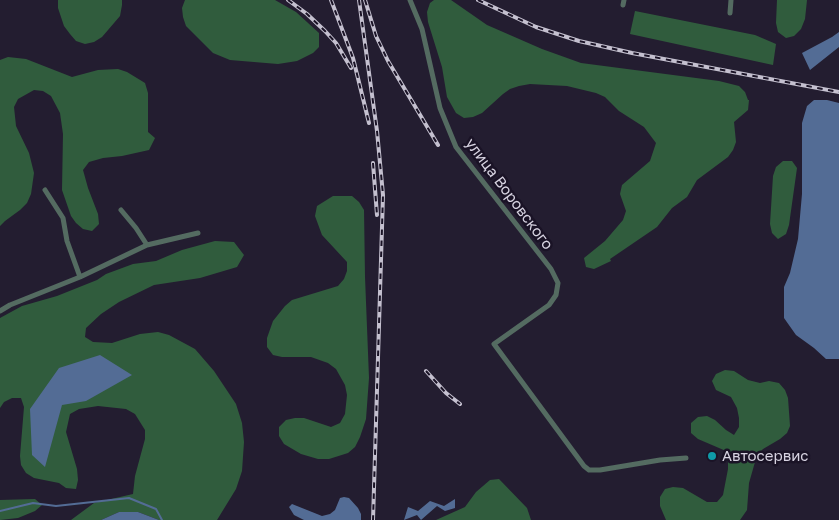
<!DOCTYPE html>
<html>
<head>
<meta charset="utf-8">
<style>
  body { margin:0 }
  canvas { display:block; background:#231d30 }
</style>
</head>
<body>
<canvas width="839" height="520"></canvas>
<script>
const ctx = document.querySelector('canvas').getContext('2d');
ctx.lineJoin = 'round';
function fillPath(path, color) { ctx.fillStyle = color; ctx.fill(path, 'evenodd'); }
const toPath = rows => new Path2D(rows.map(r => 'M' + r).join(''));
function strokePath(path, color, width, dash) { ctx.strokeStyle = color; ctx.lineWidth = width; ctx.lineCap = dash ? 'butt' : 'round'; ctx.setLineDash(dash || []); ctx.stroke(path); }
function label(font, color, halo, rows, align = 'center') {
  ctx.font = font + ' "Golos Text",sans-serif'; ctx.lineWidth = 5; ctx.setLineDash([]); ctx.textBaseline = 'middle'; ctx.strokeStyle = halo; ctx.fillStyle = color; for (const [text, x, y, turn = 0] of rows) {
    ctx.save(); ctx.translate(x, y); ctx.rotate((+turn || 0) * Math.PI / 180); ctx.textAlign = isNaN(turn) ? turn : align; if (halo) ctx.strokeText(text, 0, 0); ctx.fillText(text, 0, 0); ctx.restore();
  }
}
fillPath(toPath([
  [58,0,122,0,122,5,120,16,102,37,94,42,85,44,76,41,70,34,64,26,58,8],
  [185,0,275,0,296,12,319,33,319,47,313,53,297,61,278,64,230,60,213,53,186,26,183,17,182,8],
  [434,0,451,0,487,25,542,49,581,63,719,81,739,86,745,92,748,100,749,100,748,110,734,122,736,142,733,150,728,157,697,180,687,197,672,208,657,227,610,259,611,261,594,269,586,267,584,258,605,241,623,220,626,211,620,194,622,185,650,161,656,143,644,127,619,111,605,97,596,93,567,86,530,84,519,86,510,89,503,94,482,113,473,117,464,118,456,113,447,97,442,67,428,22,427,12,430,3],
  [777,0,807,0,805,19,801,29,794,36,786,38,778,32,776,23],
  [635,11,755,35,776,44,773,65,630,34],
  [8,57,26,59,72,77,98,70,118,69,127,72,145,83,148,93,148,132,155,138,149,150,122,156,103,158,89,162,83,170,88,188,98,214,99,224,92,231,83,229,76,223,71,216,62,190,63,134,60,113,51,96,43,91,34,90,18,99,14,107,16,126,29,153,34,173,31,194,27,203,20,210,5,221,0,226,0,60],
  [783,161,792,161,797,168,789,225,786,234,778,239,772,233,770,224,773,176,776,167],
  [333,196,352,196,359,202,364,210,365,277,369,378,366,419,360,437,355,447,348,453,329,459,318,459,301,454,284,444,279,436,279,427,286,420,295,418,304,418,331,427,340,423,345,414,347,395,345,385,336,369,328,363,311,357,282,357,273,355,267,347,267,338,273,321,285,306,292,300,338,286,344,279,347,271,347,262,322,235,315,216,317,206],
  [215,241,234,242,244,255,237,267,200,278,154,285,119,302,101,314,86,328,85,337,93,342,112,343,140,334,158,332,169,335,195,349,214,371,236,404,242,423,244,442,242,471,236,489,217,520,159,520,138,512,119,512,101,520,71,520,94,503,133,494,135,476,145,439,145,430,135,414,126,409,98,406,79,409,70,414,66,432,77,469,78,480,76,489,66,488,59,483,34,478,26,473,21,465,20,456,24,407,21,398,12,398,4,402,0,408,0,318,22,306,57,296,97,280,106,274,133,264,156,261,182,250],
  [725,370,734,371,748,380,760,383,769,381,779,383,785,390,788,398,790,426,787,433,780,439,763,449,757,455,749,483,747,510,740,520,666,520,660,506,660,497,665,489,673,487,683,488,707,502,717,502,723,495,728,469,728,460,726,451,698,439,691,433,691,423,698,417,707,416,715,420,726,430,734,435,739,427,739,418,737,408,731,397,716,390,712,381,716,374],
  [499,479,527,508,531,520,436,520,465,507,476,492,490,480],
  [35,499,42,505,35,511,18,518,0,520,0,500]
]), '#305c3d');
fillPath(toPath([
  [839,32,839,47,810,70,802,53,832,37],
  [814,100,827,100,839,103,839,359,826,359,814,348,796,335,784,318,784,287,790,273,798,239,802,194,802,123,807,106],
  [100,355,132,375,86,401,62,405,45,467,32,455,30,409,59,368],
  [344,497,349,498,358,508,361,514,361,520,304,520,294,515,289,507,292,504,322,516,330,514,335,510,340,498],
  [455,499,455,508,445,511,437,506,421,520,417,515,404,520,408,507,418,511,430,501,444,506],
  [119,512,138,512,159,520,101,520]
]), '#536c95');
strokePath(toPath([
  [0,511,33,503,56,506,129,498,156,509,162,520]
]), '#536c95', 2);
strokePath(toPath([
  [410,0,422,29,440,108,456,147,551,269,558,283,556,295,549,305,494,344,584,466,589,470,600,470,660,460,686,458],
  [623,5,624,0],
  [730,13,731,0],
  [45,190,63,218,67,241,80,277],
  [121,210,136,228,147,245],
  [0,311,10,305,80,277,147,245,198,233]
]), '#546b61', 5);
const rail = toPath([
  [288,0,307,14,325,31,336,43,351,68],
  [331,0,353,58,369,123],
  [359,0,377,131,383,195,373,520],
  [365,0,376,36,388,61,438,145],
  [478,0,536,27,579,41,632,53,839,92],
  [373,163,377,215],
  [426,371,446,393,460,404]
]);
strokePath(rail, '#c4c0cf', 4);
strokePath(rail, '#1a1326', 2, [5.5]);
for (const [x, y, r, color] of [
  [712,456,5,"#0f9aa8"]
]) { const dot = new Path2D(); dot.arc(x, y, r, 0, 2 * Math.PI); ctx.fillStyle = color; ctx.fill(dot); strokePath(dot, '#1a1326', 2); }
label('15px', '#d7d3e1', '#1a1326', [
  ["улица Воровского",509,194,53]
]);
label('15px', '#d7d3e1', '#1a1326', [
  ["Автосервис",722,456]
], 'left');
</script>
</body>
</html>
